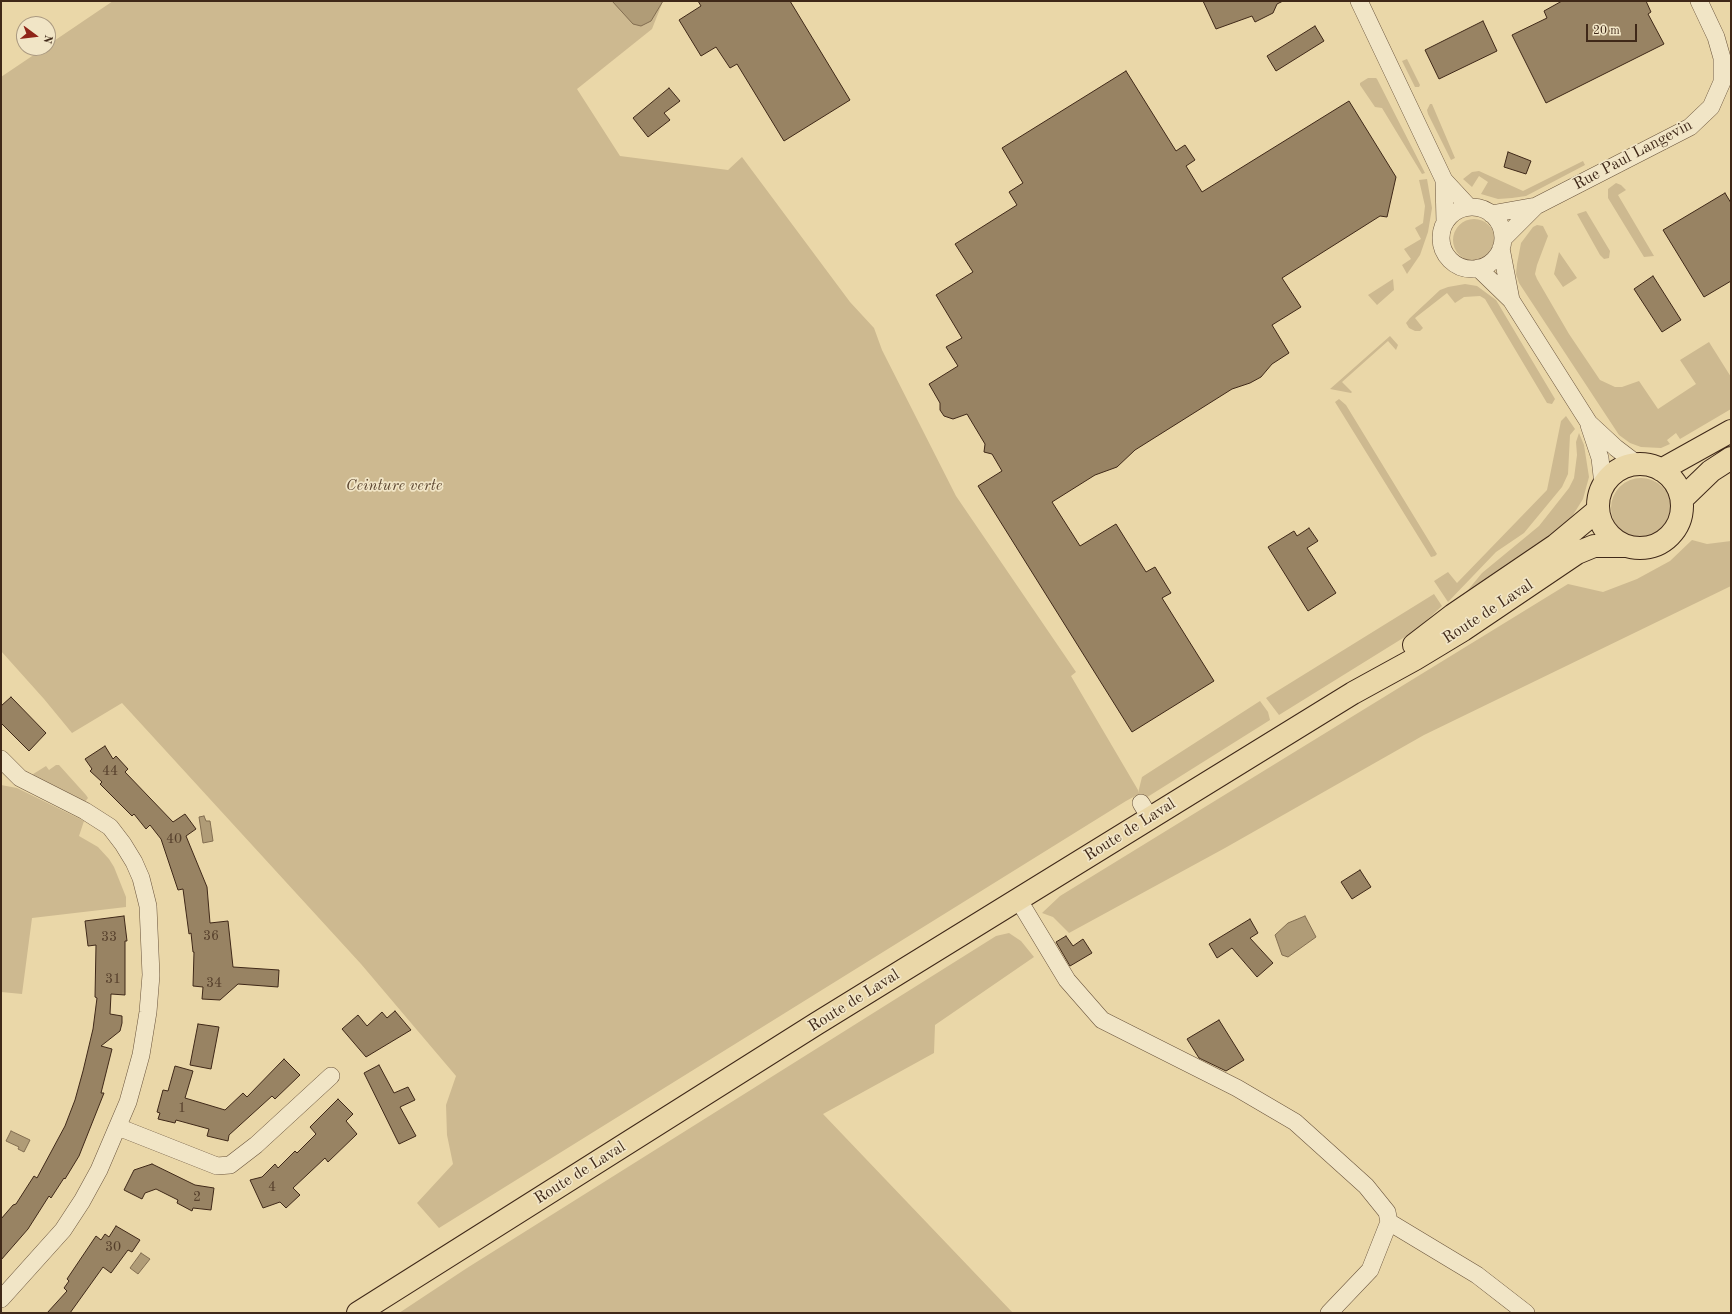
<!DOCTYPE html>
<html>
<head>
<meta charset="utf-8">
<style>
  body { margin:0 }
  #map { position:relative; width:1732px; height:1314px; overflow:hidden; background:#ead7a8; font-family:"Old Standard TT",serif }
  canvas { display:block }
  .frame { position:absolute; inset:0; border:2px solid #3f2818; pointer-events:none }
  .north { position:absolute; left:16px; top:16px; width:40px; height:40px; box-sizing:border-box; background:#f1e5c6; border:1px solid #aa9980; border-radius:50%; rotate:105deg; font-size:11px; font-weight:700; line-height:16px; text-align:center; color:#3f2818 }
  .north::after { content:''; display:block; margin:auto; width:14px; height:18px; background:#8f2418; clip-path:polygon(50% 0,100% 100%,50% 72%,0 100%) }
  .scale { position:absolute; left:1586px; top:24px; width:51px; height:18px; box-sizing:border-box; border:2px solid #3f2818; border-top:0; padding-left:5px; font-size:12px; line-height:14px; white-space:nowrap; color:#3f2818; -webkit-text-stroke:3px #f1e5c6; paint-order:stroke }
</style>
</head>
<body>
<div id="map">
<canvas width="1732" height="1314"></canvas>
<div class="frame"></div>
<div class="north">N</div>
<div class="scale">20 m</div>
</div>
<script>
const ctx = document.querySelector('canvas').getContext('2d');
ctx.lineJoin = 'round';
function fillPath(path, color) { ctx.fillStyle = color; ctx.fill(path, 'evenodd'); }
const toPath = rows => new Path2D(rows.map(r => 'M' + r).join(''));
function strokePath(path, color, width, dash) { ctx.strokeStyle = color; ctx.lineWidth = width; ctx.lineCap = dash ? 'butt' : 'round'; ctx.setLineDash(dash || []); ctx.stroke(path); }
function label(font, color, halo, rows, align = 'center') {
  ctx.font = font + ' "Old Standard TT",serif'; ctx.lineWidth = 3.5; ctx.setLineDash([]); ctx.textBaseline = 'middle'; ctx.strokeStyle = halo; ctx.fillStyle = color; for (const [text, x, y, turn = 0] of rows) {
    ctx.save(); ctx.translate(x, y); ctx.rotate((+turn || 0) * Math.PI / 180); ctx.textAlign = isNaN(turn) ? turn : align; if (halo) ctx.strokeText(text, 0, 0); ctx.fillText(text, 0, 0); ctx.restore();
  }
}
fillPath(toPath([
  [113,1,663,1,652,29,577,89,620,156,728,170,742,157,850,302,874,328,882,350,956,496,1076,672,1071,676,1138,790,1138,793,1142,777,1260,701,1268,712,1270,720,1141,801,1137,795,1126,801,439,1228,417,1203,453,1164,447,1135,446,1105,456,1076,361,964,122,703,72,733,44,699,1,651,1,77,44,48,48,48,48,45],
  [1407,59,1420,85,1419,87,1415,87,1402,61],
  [1368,78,1376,78,1377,79,1425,173,1422,174,1382,108,1375,107,1360,85,1360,83],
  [1430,104,1432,104,1455,158,1451,160,1428,114,1427,110],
  [1583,161,1585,165,1526,196,1512,198,1498,199,1481,194,1488,182,1479,176,1472,187,1463,179,1472,172,1479,171,1523,191],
  [1427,179,1432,208,1428,232,1420,255,1407,274,1402,265,1411,259,1404,249,1421,239,1415,228,1423,223,1425,206,1419,180],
  [1616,183,1621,185,1626,190,1618,195,1654,256,1644,257,1608,198,1608,189],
  [1586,211,1610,251,1609,258,1604,259,1600,255,1577,214],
  '1453 240a21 21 0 1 1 42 0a21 21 0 1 1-42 0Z',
  [1537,225,1543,226,1548,236,1537,265,1535,274,1537,279,1569,334,1600,380,1615,387,1622,387,1639,381,1658,409,1696,384,1680,360,1709,342,1731,377,1731,409,1680,439,1676,433,1667,440,1670,444,1661,448,1641,447,1630,443,1619,435,1519,283,1516,274,1517,264,1521,243,1533,227],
  [1559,252,1577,278,1563,287,1554,274],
  [1393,279,1394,290,1377,305,1368,295],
  [1465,284,1477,286,1496,300,1555,399,1552,404,1547,403,1485,299,1480,296,1464,297,1455,303,1447,293,1415,318,1423,328,1420,331,1415,331,1409,328,1406,323,1410,318,1440,290,1448,287],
  [1390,336,1398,345,1396,350,1388,341,1342,382,1352,392,1351,393,1330,389],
  [1339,399,1346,405,1437,554,1435,556,1431,557,1335,402],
  [1566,416,1575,429,1570,435,1568,474,1562,487,1524,533,1496,552,1448,602,1434,581,1448,572,1457,583,1547,490,1561,421],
  [1579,433,1584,445,1589,477,1583,499,1573,515,1558,531,1453,608,1482,573,1539,526,1569,488,1574,478,1577,455,1576,442],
  '1611 508a30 30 0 1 1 60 0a30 30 0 1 1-60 0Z',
  [1692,540,1707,544,1731,541,1731,586,1424,735,1225,848,1069,933,1053,917,1042,913,1060,896,1568,584,1603,592,1637,579,1670,561],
  [1434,594,1442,606,1416,630,1279,715,1266,698],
  [56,765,59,765,86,795,88,798,84,803,30,776,46,766,49,770],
  [1,785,17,788,84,821,79,836,98,847,109,859,114,867,126,897,126,907,32,918,22,994,1,992],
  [1009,933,1021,941,1034,957,935,1025,934,1053,823,1114,1013,1313,399,1313,467,1268,996,936]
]), '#cdb990');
const water = toPath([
  [612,1,663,1,651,21,641,26,633,24,612,1],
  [204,816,206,821,210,821,213,841,203,843,199,817,204,816],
  [1305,916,1316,937,1288,957,1282,955,1275,935,1288,923,1305,916],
  [11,1131,30,1140,24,1152,18,1149,19,1147,6,1141,11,1131],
  [141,1253,150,1259,138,1274,130,1268,141,1253]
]);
fillPath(water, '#b09c77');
strokePath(water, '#836e51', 1);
const building = toPath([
  [698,1,790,1,850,100,784,141,737,64,730,68,716,47,701,56,679,20,701,6,698,1],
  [1203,1,1283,1,1277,4,1273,13,1255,22,1252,16,1216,29,1203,1],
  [1562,1,1646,1,1651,12,1648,14,1664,44,1546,103,1512,35,1547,18,1544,11,1562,1],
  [1483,21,1497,51,1439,79,1425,50,1483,21],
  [1315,26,1324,41,1276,71,1267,56,1315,26],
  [1126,71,1176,151,1185,145,1195,160,1186,166,1202,192,1349,101,1396,177,1387,217,1380,216,1282,278,1301,307,1272,325,1289,353,1272,364,1261,377,1250,383,1232,389,1135,450,1117,467,1095,475,1052,502,1080,546,1116,524,1146,572,1155,567,1171,593,1162,598,1214,681,1132,732,978,486,1002,471,992,454,984,452,985,444,967,414,953,419,944,416,940,410,940,403,929,384,958,366,946,347,962,338,936,295,973,272,955,244,1017,205,1009,192,1023,183,1002,148,1126,71],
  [669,88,680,101,664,113,670,120,648,137,633,118,669,88],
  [1508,152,1531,161,1526,174,1504,167,1508,152],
  [1725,193,1731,203,1731,281,1704,297,1663,230,1725,193],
  [1653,276,1681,320,1662,332,1634,289,1653,276],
  [1309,528,1318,541,1307,548,1336,593,1308,611,1268,547,1294,531,1297,536,1309,528],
  [11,697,46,733,29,751,1,723,1,706,11,697],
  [105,746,113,759,116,756,128,769,125,772,173,822,185,814,196,829,186,836,207,887,210,923,228,921,233,967,279,970,278,987,238,984,220,1000,202,999,203,987,193,986,194,952,193,952,191,933,189,934,183,889,178,890,161,839,150,825,146,829,134,814,132,816,100,784,102,782,90,771,92,769,85,759,105,746],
  [1360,870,1371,887,1352,899,1341,882,1360,870],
  [124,916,127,941,125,941,125,995,111,994,110,1014,122,1016,122,1023,120,1031,101,1046,112,1049,101,1093,104,1093,79,1156,65,1179,64,1178,51,1198,49,1196,28,1229,1,1260,1,1219,13,1205,16,1204,34,1176,37,1178,65,1126,75,1100,83,1071,93,1029,97,998,95,997,96,945,88,946,85,921,124,916],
  [1250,919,1258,933,1250,938,1273,963,1257,977,1232,948,1217,958,1209,944,1250,919],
  [1066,936,1073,946,1083,939,1092,953,1070,966,1056,942,1066,936],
  [395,1011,411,1030,366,1057,342,1029,358,1015,367,1026,382,1012,387,1018,395,1011],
  [1219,1020,1244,1060,1226,1071,1199,1058,1187,1039,1219,1020],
  [198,1024,219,1027,211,1069,190,1065,198,1024],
  [284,1059,300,1075,275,1099,272,1096,229,1135,228,1141,207,1136,209,1129,176,1120,175,1123,158,1119,160,1113,157,1112,163,1090,168,1091,175,1066,193,1071,185,1098,225,1110,243,1093,247,1097,284,1059],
  [379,1065,394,1093,408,1087,415,1100,400,1107,416,1136,399,1144,364,1073,379,1065],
  [338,1099,353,1114,346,1121,357,1134,328,1162,325,1158,293,1188,300,1195,286,1208,280,1202,263,1208,250,1180,262,1177,275,1164,278,1168,295,1151,297,1153,316,1134,310,1127,338,1099],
  [152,1164,195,1185,214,1188,211,1210,193,1208,192,1211,177,1203,178,1200,156,1189,145,1193,142,1199,124,1190,134,1170,152,1164],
  [116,1226,140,1240,132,1252,128,1250,111,1273,103,1267,70,1313,47,1313,67,1291,64,1288,69,1281,67,1279,96,1236,101,1240,105,1234,109,1237,116,1226]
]);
fillPath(building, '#988363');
strokePath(building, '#3f2818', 1);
const minor = toPath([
  [1359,1,1444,180,1469,207],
  [1444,180,1445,223],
  '1441 238a31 31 0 1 1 62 0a31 31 0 1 1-62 0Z',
  [1491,214,1536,206],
  [1503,239,1536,206,1690,127,1711,107,1722,82,1722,58,1716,37,1699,1],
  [1501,248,1511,300],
  [1478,268,1511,300,1589,423,1616,448,1637,464],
  [1589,425,1600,458,1603,485],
  [1,759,20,778,85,811,110,827,123,844,134,862,141,878,148,906,151,975,148,1012,141,1055,128,1102,99,1170,82,1201,63,1230,1,1299],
  [1141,803,1150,818],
  [1018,899,1067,980,1102,1020,1237,1088,1295,1122,1366,1186,1387,1212,1389,1222,1370,1270,1329,1313],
  [118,1127,217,1166,230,1165,256,1145,331,1076],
  [1389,1222,1477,1275,1526,1313]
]);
const major = toPath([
  '1598 506a42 42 0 1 1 84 0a42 42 0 1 1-84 0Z',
  [1661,470,1731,431],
  [1682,499,1711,471,1731,458],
  [1414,645,1453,615,1556,545,1598,510],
  [358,1313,816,1024,1353,693,1415,659,1463,630,1577,553,1594,546,1625,546]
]);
strokePath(minor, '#6a543c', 18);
strokePath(major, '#3f2818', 24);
strokePath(minor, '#f1e5c6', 17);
strokePath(major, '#ead7a8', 22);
label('14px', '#553f2b', null, [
  ["44",110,771],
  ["40",174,839],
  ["36",211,936],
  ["33",109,937],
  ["31",113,979],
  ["34",214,983],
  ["1",182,1108],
  ["4",272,1187],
  ["2",197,1197],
  ["30",113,1247]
]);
label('16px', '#3f2818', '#f1e5c6', [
  ["Rue Paul Langevin",1633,155,-28],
  ["Route de Laval",1488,612,-33],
  ["Route de Laval",1130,830,-32],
  ["Route de Laval",854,1001,-32],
  ["Route de Laval",580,1173,-32]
]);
label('italic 16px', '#5b4530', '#f1e5c6', [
  ["Ceinture verte",394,486]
]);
</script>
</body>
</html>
